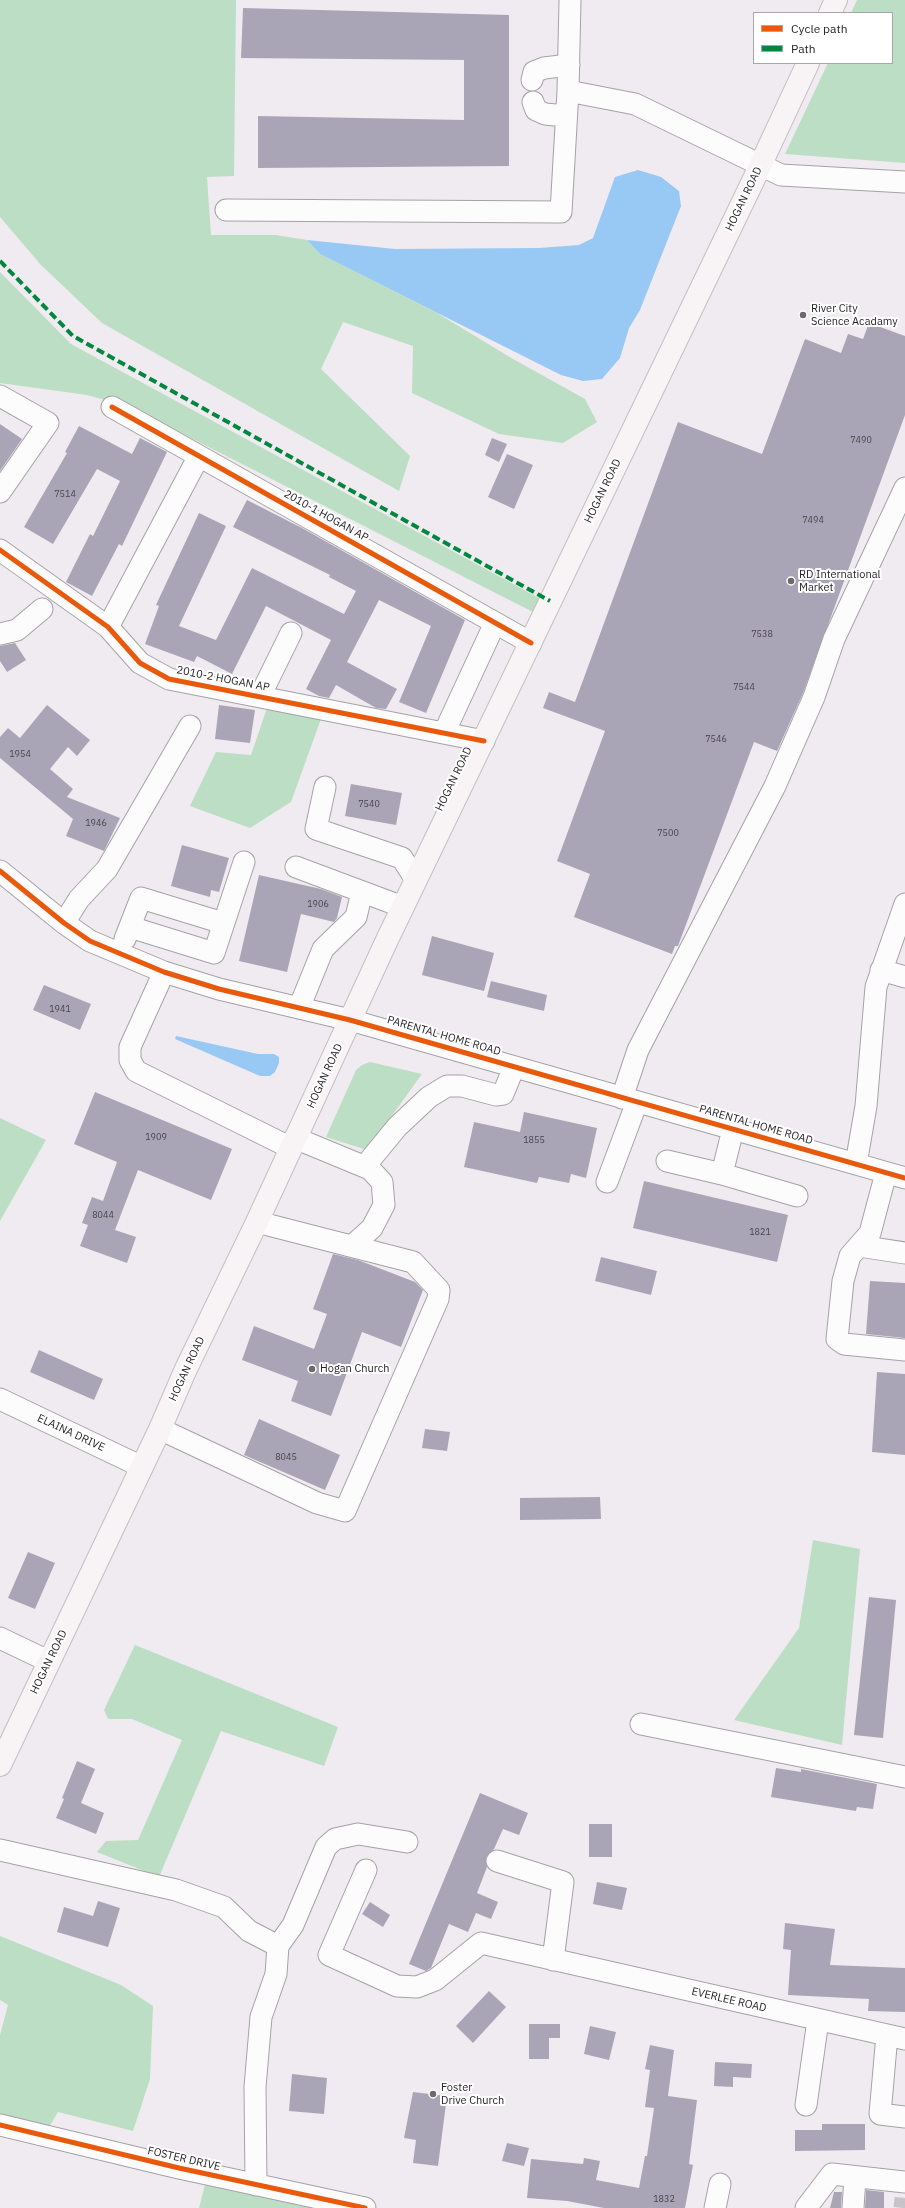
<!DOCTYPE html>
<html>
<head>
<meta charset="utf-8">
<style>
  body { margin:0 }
  #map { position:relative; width:905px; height:2208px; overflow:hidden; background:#f0ebf0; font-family:"IBM Plex Sans",sans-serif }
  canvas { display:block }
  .legend { position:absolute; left:753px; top:12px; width:140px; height:52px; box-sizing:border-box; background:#fff; border:1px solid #a9a7a9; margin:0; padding:5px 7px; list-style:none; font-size:12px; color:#272428 }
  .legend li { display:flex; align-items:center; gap:8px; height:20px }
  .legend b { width:20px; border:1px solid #a9a7a9 }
</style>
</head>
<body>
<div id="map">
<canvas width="905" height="2208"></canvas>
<ul class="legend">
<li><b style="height:5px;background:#e8590c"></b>Cycle path</li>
<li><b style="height:5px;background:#00873e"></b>Path</li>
</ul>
</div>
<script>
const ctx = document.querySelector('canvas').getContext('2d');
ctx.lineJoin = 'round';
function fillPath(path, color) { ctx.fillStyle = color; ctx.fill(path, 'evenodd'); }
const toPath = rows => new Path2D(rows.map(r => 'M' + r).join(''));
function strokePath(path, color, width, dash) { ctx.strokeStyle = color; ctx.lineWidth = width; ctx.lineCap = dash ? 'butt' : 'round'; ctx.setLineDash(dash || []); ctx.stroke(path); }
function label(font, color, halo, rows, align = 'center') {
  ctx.font = font + ' "IBM Plex Sans",sans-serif'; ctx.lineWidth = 4; ctx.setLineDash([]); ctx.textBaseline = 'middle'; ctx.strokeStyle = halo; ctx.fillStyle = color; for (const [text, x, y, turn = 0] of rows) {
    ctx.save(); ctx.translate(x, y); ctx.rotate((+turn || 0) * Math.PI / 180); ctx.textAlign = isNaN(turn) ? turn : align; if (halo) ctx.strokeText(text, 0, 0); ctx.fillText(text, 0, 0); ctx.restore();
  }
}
fillPath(toPath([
  [0,0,236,0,234,176,207,177,211,235,276,235,307,240,320,254,437,313,513,359,585,399,597,422,563,443,499,434,412,393,413,346,343,322,321,369,410,456,399,491,102,323,41,265,0,217],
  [857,0,905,0,905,163,785,154,828,63,892,63,892,13,851,13],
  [0,272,71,344,539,598,533,612,130,407,87,395,0,383],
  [267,708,321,719,291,802,250,828,190,806,216,752,251,755],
  [370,1062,422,1074,367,1150,326,1137,356,1070,362,1065],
  [0,1118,46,1140,0,1221],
  [813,1540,860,1549,842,1745,734,1720,799,1628],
  [135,1645,338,1727,324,1766,221,1731,159,1877,97,1852,106,1841,138,1840,182,1740,132,1719,108,1719,104,1710],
  [0,1936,121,1985,153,2006,150,2079,133,2131,58,2112,49,2127,0,2116,0,2035,8,2005,0,2000],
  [206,2181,324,2208,199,2208]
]), '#bcdec4');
fillPath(toPath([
  [638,170,661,177,679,191,681,206,640,310,629,328,620,358,602,379,583,381,561,375,320,254,307,240,395,249,539,248,579,245,593,238,615,177],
  [176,1036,258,1054,274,1054,279,1057,279,1063,275,1072,270,1076,260,1076,175,1039]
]), '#98c8f4');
fillPath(toPath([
  [243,8,509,15,509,166,258,168,258,116,464,120,464,60,241,58],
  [869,323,905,336,905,415,803,693,777,751,754,742,678,946,675,946,672,954,574,917,590,874,557,861,605,731,543,708,549,692,575,702,678,422,762,454,805,339,841,353,848,334,863,339],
  [0,424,22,439,0,471],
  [79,426,132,454,140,438,167,452,122,546,119,544,92,596,66,582,90,534,93,536,120,481,97,469,53,544,24,527,67,453,65,452],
  [492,438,507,444,499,462,485,455],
  [507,454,533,465,514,509,488,497],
  [247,500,302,528,465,620,426,713,399,702,431,626,379,600,347,662,397,689,386,709,376,708,336,685,329,698,319,696,306,689,331,640,266,606,232,674,197,656,194,662,145,644,159,606,156,605,199,513,226,526,179,626,216,640,252,568,344,614,356,591,329,577,330,575,233,527],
  [15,643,26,660,7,672,0,661,0,646],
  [47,705,90,740,77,756,68,747,50,769,73,789,67,797,120,818,104,851,66,836,73,819,0,758,0,737,8,728,20,738],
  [219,705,255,710,250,743,215,739],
  [351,784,402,793,396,825,345,816],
  [182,845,229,858,219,892,211,890,210,897,171,886],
  [259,875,321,889,342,897,337,918,334,922,301,914,287,972,239,961],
  [432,936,494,953,484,991,422,975],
  [491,981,547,995,544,1011,487,997],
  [44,985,91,1004,80,1030,33,1010],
  [95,1092,232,1149,211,1200,138,1170,115,1230,136,1237,127,1263,80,1246,88,1225,82,1223,92,1197,103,1201,117,1162,74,1144],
  [524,1112,597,1128,586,1178,571,1174,569,1183,539,1177,537,1183,464,1167,474,1122,520,1132],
  [644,1181,788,1215,777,1262,633,1228],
  [333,1254,358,1260,415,1282,423,1290,401,1347,362,1332,331,1416,291,1401,298,1381,242,1360,254,1326,314,1349,327,1314,313,1309],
  [601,1257,657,1271,651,1295,595,1281],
  [870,1281,905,1283,905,1338,866,1334],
  [39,1350,103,1379,94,1400,30,1372],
  [877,1372,905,1374,905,1455,872,1452],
  [259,1419,340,1455,325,1490,244,1455],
  [425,1429,450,1432,447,1451,422,1448],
  [600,1497,601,1519,520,1520,520,1498],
  [28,1552,55,1563,35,1609,8,1598],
  [869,1597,896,1600,883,1738,854,1735],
  [77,1761,95,1769,81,1803,104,1813,96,1834,56,1818,64,1799,62,1798],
  [776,1768,801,1772,801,1769,877,1784,873,1809,857,1807,856,1811,771,1797],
  [480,1793,528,1813,519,1835,503,1829,494,1849,486,1857,487,1867,477,1893,498,1902,491,1919,476,1913,468,1932,449,1924,431,1968,426,1971,409,1964],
  [589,1824,612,1824,612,1857,589,1857],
  [597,1882,627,1888,622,1910,593,1904],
  [98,1901,120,1908,108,1947,57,1932,64,1907,93,1916],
  [370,1902,390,1915,383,1927,362,1914],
  [785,1923,835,1929,830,1965,905,1968,905,2012,868,2011,869,1999,788,1995,791,1950,783,1949],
  [489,1991,506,2007,473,2043,456,2026],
  [529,2024,560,2024,560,2038,549,2038,549,2059,529,2059],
  [590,2026,616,2032,609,2060,584,2054],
  [650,2045,674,2050,668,2096,697,2100,689,2164,693,2165,685,2208,604,2208,567,2201,527,2198,531,2159,583,2164,584,2158,600,2161,596,2180,639,2188,645,2156,647,2156,654,2108,645,2107,650,2070,645,2069],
  [715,2062,752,2064,751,2078,733,2077,733,2087,714,2086],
  [292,2074,327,2078,324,2114,289,2111],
  [413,2092,447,2096,438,2166,413,2163,416,2140,404,2138],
  [822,2124,865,2124,865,2150,795,2151,795,2130,822,2130],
  [507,2143,529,2148,524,2166,502,2161],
  [866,2190,884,2192,884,2208,865,2208],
  [834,2192,842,2192,841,2208,830,2208]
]), '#aaa5b6');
strokePath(toPath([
  [904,2208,905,2198]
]), '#c8c3c8', 21, [21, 10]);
const minor = toPath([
  [570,0,568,91,635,104,781,175,905,182],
  [532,80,534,72,544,68,569,65],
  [533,102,536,110,545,114,566,116],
  [226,210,561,212,568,91],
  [0,396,48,423,0,492],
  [112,407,531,643],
  [0,550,108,627,140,663,169,679,484,741],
  [108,627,199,456],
  [0,634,17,630,42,609],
  [260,696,291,633],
  [444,733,495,623],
  [325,787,316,829,402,858,416,880],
  [296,867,403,907],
  [0,871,64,923,90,941,164,972,219,989,350,1020,905,1178],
  [64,923,79,899,107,869,190,726],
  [130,927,214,953,244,862],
  [125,939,141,898,223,923],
  [881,970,905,977],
  [164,972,130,1047,130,1060,136,1071,291,1148],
  [299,1008,323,949,356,917,362,892],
  [622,1098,638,1050,775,786,814,697,834,639,905,488],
  [733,1129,722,1174,797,1196],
  [295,1138,370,1169,382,1182,384,1205,372,1228,352,1246],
  [667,1161,722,1174],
  [856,1164,866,1106,876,987,905,904],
  [365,1166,397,1127,429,1097,447,1086,462,1086,496,1095,503,1094,514,1067],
  [886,1173,870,1233,850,1256,843,1281,837,1339,844,1344,905,1350],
  [607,1182,637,1102],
  [859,1246,905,1253],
  [0,1399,142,1467],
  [160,1429,317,1503,345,1511,438,1299,439,1290,413,1262,257,1222],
  [0,1638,48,1661],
  [641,1724,905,1777],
  [0,1850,176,1890,224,1907,249,1931,278,1946,276,1974,261,2017,255,2087,256,2185],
  [497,1861,563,1882,553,1960],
  [366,1870,329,1955,397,1986,417,1987,435,1980,481,1943,905,2039],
  [278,1946,293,1925,326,1847,335,1839,358,1834,407,1842],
  [887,2035,880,2114,905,2117],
  [806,2105,818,2020],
  [0,2125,179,2168,365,2208],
  [715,2208,720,2184],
  [806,2208,832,2174,905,2182],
  [853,2208,855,2177]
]);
const major = toPath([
  [830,13,836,0],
  [0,1765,160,1429,185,1371,257,1222,387,940,753,181,808,63]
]);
strokePath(minor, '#a5a2a6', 23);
strokePath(major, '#c6bdc1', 24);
strokePath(minor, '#fdfcfd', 21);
strokePath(major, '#f8f4f5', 22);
strokePath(toPath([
  [0,261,73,336,550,601]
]), '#00873e', 4, [8, 4]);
strokePath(toPath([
  [112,407,531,643],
  [0,550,108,627,140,663,169,679,484,741],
  [0,871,64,923,90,941,164,972,219,989,350,1020,905,1178],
  [0,2125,179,2168,365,2208]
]), '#e8590c', 5);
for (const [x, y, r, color] of [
  [803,315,4,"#6d6a6e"],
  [791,581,4,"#6d6a6e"],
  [312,1369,4,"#6d6a6e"],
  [433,2094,4,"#6d6a6e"]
]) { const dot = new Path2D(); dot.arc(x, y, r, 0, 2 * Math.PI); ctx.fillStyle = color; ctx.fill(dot); strokePath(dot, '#fff', 1.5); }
label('9px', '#48444c', null, [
  ["7490",861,440],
  ["7514",65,494],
  ["7494",813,520],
  ["7538",762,634],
  ["7544",744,687],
  ["7546",716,739],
  ["1954",20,754],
  ["7540",369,804],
  ["1946",96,823],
  ["7500",668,833],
  ["1906",318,904],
  ["1941",60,1009],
  ["1909",156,1137],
  ["1855",534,1140],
  ["8044",103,1215],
  ["1821",760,1232],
  ["8045",286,1457],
  ["1832",664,2199]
]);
label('11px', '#272428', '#fff', [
  ["HOGAN ROAD",744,199,-64],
  ["HOGAN ROAD",603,491,-64],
  ["2010-1 HOGAN AP",326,516,29],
  ["2010-2 HOGAN AP",223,679,11],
  ["HOGAN ROAD",454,779,-64],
  ["PARENTAL HOME ROAD",444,1036,16],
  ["HOGAN ROAD",325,1076,-65],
  ["PARENTAL HOME ROAD",756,1125,16],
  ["HOGAN ROAD",187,1369,-65],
  ["ELAINA DRIVE",71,1433,25],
  ["HOGAN ROAD",49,1662,-64],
  ["EVERLEE ROAD",729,2000,13],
  ["FOSTER DRIVE",184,2159,13]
]);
label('11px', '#272428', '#fff', [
  ["River City",811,309],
  ["Science Acadamy",811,322],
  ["RD International",799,575],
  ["Market",799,588],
  ["Hogan Church",320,1369],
  ["Foster",441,2088],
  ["Drive Church",441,2101]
], 'left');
</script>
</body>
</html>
